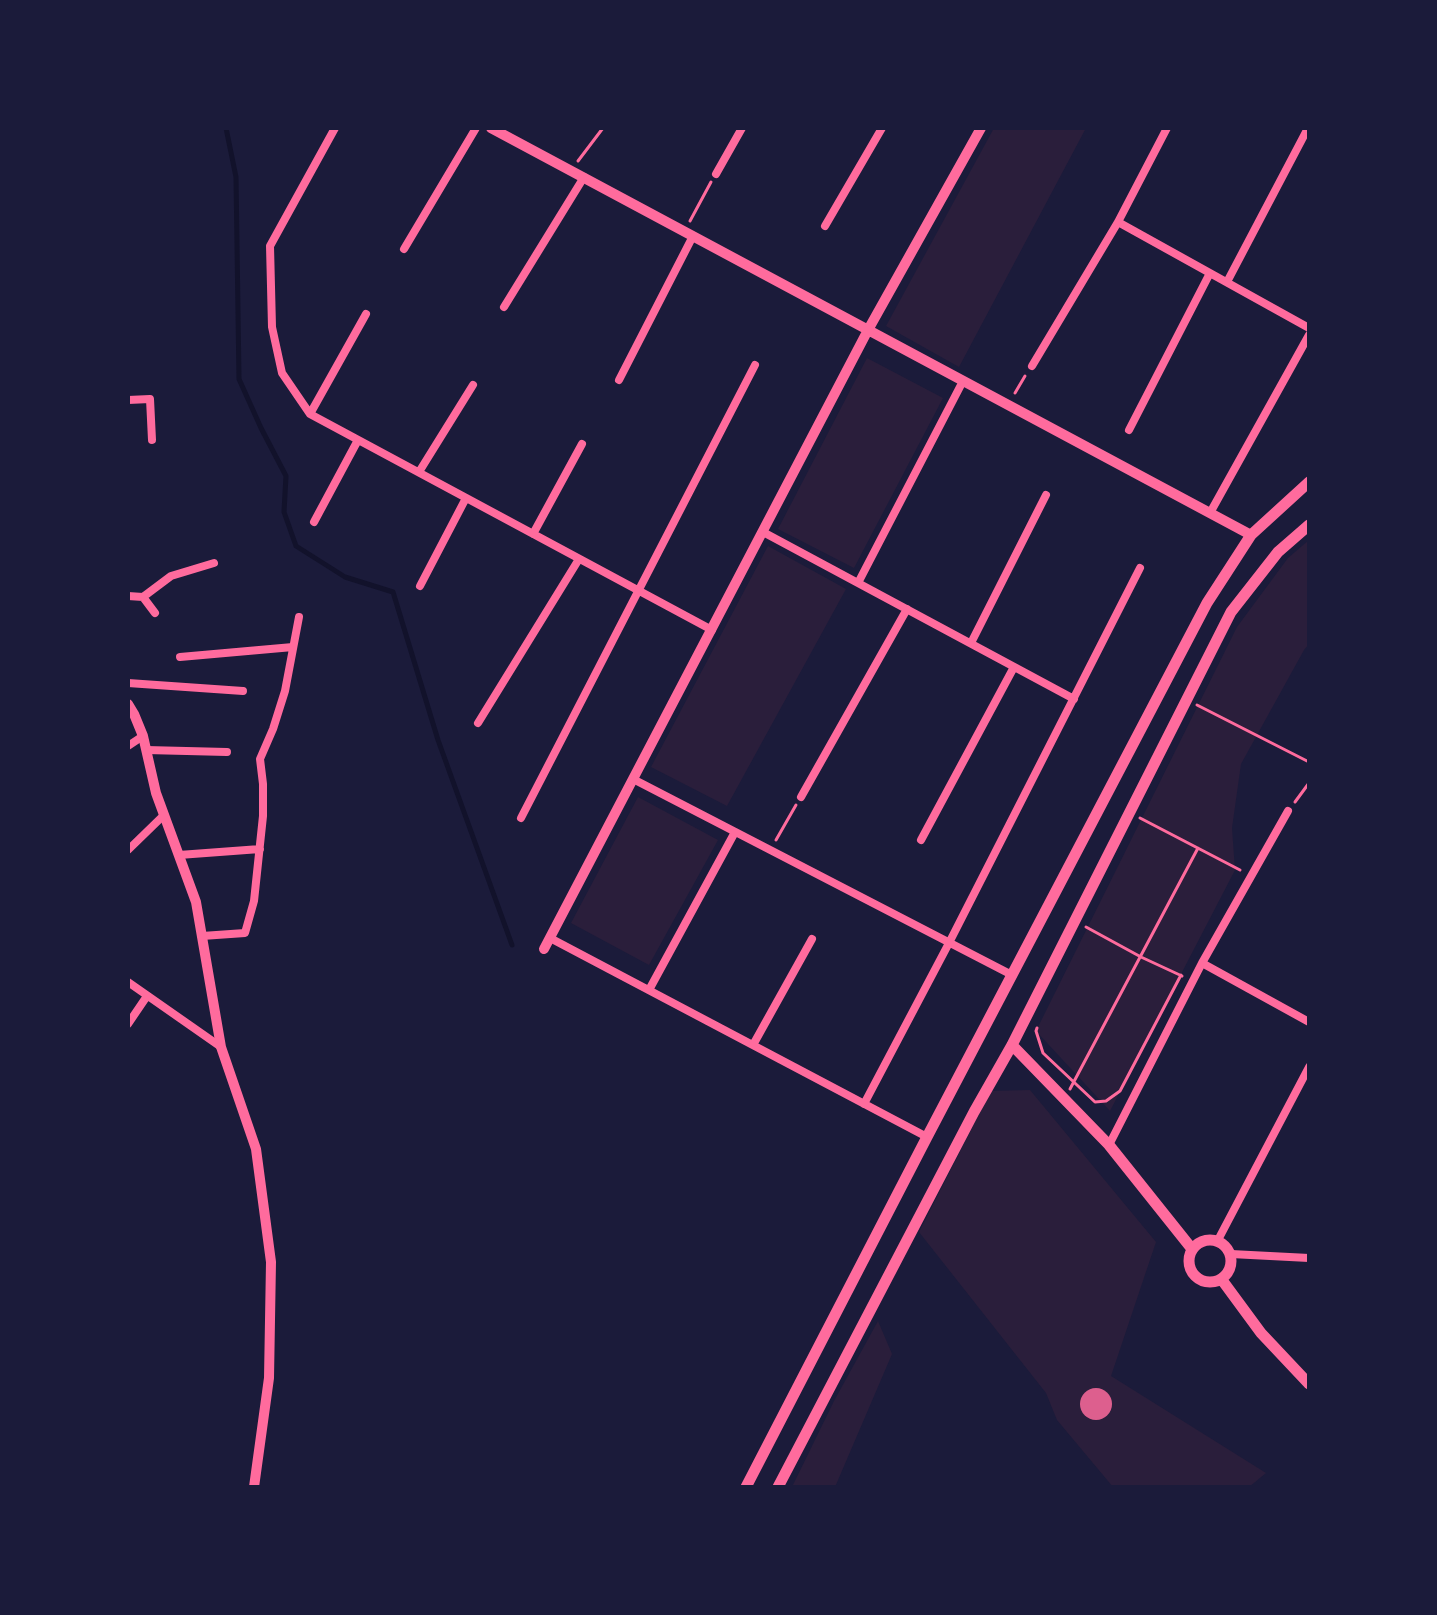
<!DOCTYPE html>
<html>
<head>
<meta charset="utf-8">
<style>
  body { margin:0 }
  #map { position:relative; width:1437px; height:1615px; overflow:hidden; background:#1b1b3a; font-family:"Fira Sans Condensed",sans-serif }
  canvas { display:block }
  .frame { position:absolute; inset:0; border:130px solid #1b1b3a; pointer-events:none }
</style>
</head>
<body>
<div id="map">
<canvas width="1437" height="1615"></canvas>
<div class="frame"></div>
</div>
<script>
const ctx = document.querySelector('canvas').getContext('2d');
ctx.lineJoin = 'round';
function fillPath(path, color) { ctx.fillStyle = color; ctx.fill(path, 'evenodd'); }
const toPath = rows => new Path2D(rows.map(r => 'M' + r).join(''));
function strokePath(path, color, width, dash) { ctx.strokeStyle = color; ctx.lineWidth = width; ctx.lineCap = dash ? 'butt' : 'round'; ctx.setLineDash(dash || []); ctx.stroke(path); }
fillPath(toPath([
  [994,128,1086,128,959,367,886,326],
  [867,358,943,398,854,568,778,529],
  [1309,540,1309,644,1304,650,1241,764,1232,828,1235,870,1110,1111,1036,1031,1237,627,1288,558],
  [768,546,846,589,727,806,651,767],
  [638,797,718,840,649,965,571,923],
  [1030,1090,1156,1242,1111,1376,1266,1473,1249,1487,1113,1487,1057,1420,1046,1393,919,1232,991,1091],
  [878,1321,892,1354,835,1487,792,1487,834,1401]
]), '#2a1e3b');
strokePath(toPath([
  [226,128,236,177,239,379,261,428,286,476,284,512,296,546,345,577,393,592,438,740,512,945]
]), '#12122b', 5);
fillPath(toPath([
  '1080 1404a16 16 0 1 1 32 0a16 16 0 1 1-32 0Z'
]), '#dd5f8e');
strokePath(toPath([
  [578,161,603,128],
  [690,221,711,182],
  [1015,393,1025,376],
  [1197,705,1309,762],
  [1295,802,1309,783],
  [1140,818,1240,870],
  [776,840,796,805],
  [1086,927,1141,957,1182,976],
  [1037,1028,1036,1031,1043,1053,1095,1102,1106,1101,1120,1091,1181,975],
  [1070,1089,1198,848]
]), '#ff6b9d', 3);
strokePath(toPath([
  [335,128,270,246,272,327,282,373,310,414,712,630],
  [716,174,742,128],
  [1118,222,1309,328],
  [825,226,882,128],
  [404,249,476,128],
  [1227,282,1308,128],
  [504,307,584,177],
  [1032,366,1118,222,1167,128],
  [619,380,693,236],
  [128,400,150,399,152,440],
  [310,414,366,314],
  [1129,430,1210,273],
  [419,472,473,385],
  [1210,513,1309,335],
  [314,522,358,440],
  [763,532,1074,699],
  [533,534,582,444],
  [858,583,963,381],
  [420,586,466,498],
  [128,596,143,597,171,576,214,563],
  [143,597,155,613],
  [971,643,1046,495],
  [180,657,293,647],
  [128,683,243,691],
  [478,723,579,559],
  [128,746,143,736],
  [146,750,227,752],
  [633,779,1012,975],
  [801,797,907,609],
  [521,818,755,365],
  [921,840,1014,667],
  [128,850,164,815],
  [179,855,260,849],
  [202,936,245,933,254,901,263,816,263,784,260,759,273,729,285,691,299,617],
  [550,938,927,1137],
  [1202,963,1309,1022],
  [128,982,221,1047],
  [649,990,735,832],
  [128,1024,147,996],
  [753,1045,812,939],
  [864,1104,949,943,1140,568],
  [1109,1145,1202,963,1288,811],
  [1218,1240,1309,1067],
  [1231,1254,1309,1258]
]), '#ff6b9d', 8);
strokePath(toPath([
  [491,128,1251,535],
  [128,704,134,714,143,736,156,793,196,902,221,1047,256,1149,271,1262,269,1378,254,1487],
  [544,949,868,330,981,128]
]), '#ff6b9d', 10);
strokePath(toPath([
  [1012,1045,1109,1145,1192,1249],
  '1189 1261a21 21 0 1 1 42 0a21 21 0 1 1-42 0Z',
  [1222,1280,1261,1333,1309,1384],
  [746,1487,927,1137,1207,603,1251,535,1309,482],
  [778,1487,974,1112,1012,1045,1231,612,1278,552,1309,525]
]), '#ff6b9d', 11);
</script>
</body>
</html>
